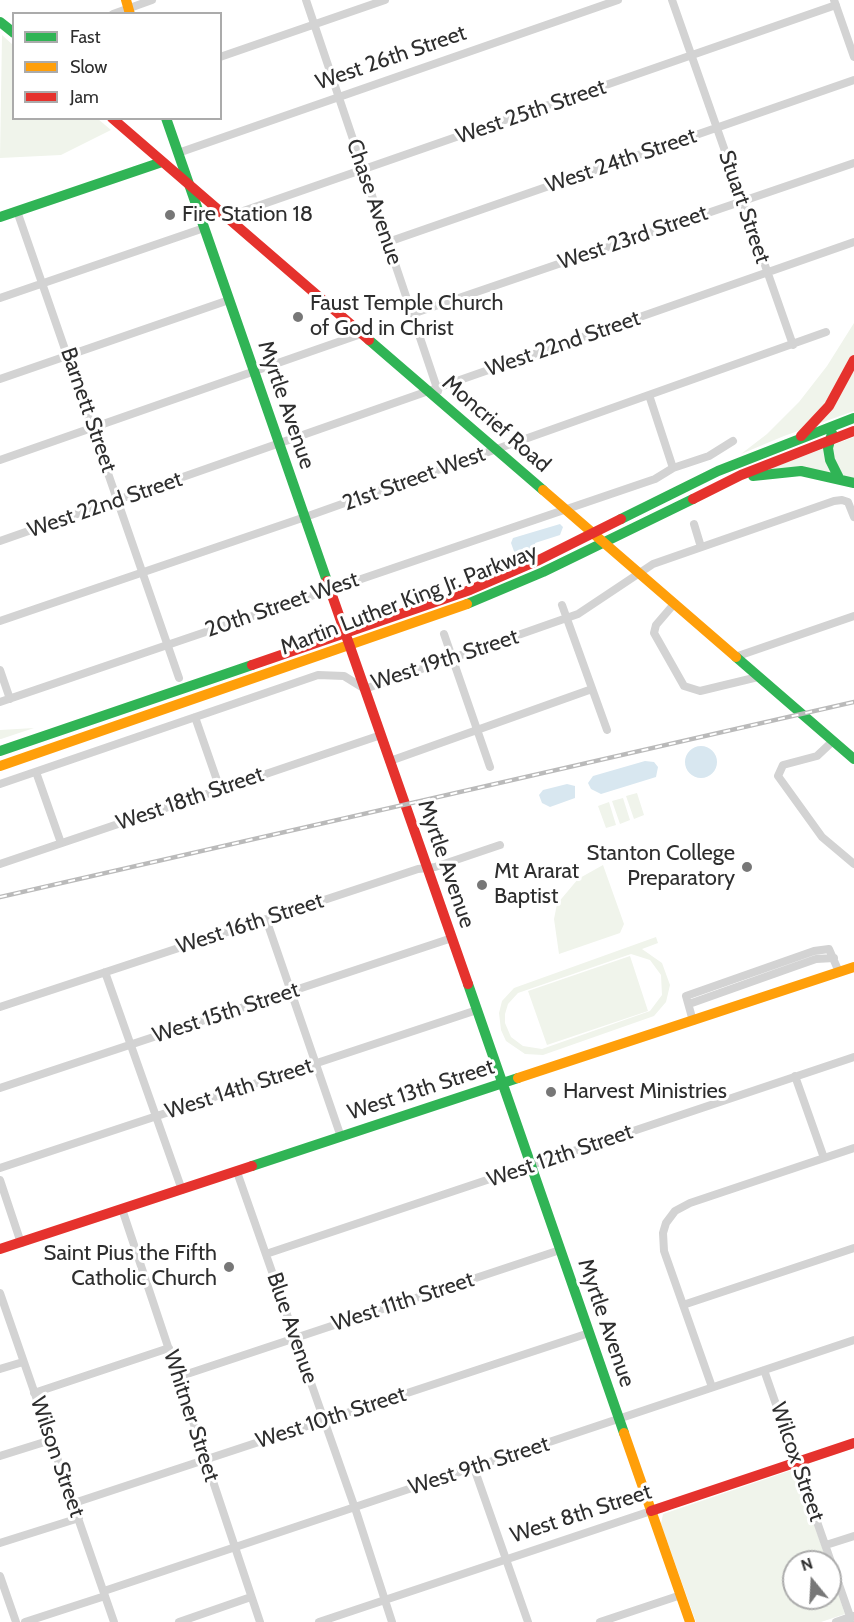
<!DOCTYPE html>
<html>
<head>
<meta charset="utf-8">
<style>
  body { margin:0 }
  #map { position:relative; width:854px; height:1622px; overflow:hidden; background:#fff; font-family:Cabin,sans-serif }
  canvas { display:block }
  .legend { position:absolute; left:12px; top:12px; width:210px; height:108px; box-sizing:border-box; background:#fff; border:2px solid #ababab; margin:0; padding:8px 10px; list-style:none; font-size:18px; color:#2e2e2e }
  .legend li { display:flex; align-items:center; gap:12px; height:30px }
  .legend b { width:30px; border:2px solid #ababab }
  .north { position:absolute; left:782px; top:1550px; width:60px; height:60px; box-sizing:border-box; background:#fff; border:2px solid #ababab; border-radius:50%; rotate:342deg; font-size:16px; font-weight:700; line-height:24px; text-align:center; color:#2e2e2e }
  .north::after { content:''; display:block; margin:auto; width:21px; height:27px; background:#777; clip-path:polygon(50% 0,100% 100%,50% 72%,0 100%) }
</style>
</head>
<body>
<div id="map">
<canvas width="854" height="1622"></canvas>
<ul class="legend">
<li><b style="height:8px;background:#30b455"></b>Fast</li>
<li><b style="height:8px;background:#ff9f0a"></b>Slow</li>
<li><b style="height:8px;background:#e5322d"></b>Jam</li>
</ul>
<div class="north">N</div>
</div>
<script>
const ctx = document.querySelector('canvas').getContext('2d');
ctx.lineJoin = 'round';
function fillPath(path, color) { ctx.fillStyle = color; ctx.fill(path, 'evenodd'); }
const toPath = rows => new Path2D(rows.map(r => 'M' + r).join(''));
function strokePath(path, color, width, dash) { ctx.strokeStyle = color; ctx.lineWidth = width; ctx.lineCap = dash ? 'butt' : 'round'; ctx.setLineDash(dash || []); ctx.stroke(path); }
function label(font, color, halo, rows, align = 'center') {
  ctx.font = font + ' Cabin,sans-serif'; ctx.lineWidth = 6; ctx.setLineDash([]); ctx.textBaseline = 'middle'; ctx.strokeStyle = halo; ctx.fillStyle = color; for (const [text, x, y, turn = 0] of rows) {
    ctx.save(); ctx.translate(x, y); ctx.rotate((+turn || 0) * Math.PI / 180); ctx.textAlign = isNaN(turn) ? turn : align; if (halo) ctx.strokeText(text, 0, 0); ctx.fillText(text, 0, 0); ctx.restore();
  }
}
fillPath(toPath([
  [2,35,13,45,14,118,98,119,111,130,61,155,0,158],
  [854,323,854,411,784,436,741,454,767,434,799,402,827,366],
  [854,437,854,479,769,469],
  [34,728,1,739,0,739,0,730],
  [637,793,644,815,634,819,626,796],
  [623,798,630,820,620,824,612,801],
  [609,802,616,825,606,828,598,806],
  [603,865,624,924,620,933,559,954,554,919,557,904,578,879],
  [656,937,658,943,642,949,662,963,670,985,666,1002,654,1016,543,1055,525,1054,506,1041,501,1030,499,1013,502,1001,514,988],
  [631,954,650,960,661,975,662,995,650,1011,542,1049,523,1046,511,1037,505,1023,505,1014,508,1004,518,993],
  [630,956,648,1011,547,1045,528,991],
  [795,1469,827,1562,794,1562,794,1598,830,1598,830,1571,845,1614,821,1622,696,1622,661,1524,663,1514]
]), '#f0f4eb');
fillPath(toPath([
  [560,524,563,527,560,535,535,543,536,548,516,557,511,543,513,538],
  '685 762a16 16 0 1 1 32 0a16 16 0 1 1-32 0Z',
  [645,761,654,762,658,767,656,777,601,794,591,789,588,783,593,776],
  [567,784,575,786,575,798,550,807,542,803,539,795,543,790]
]), '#d8e7f0');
strokePath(toPath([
  [306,0,438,391],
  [672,0,793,345],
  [834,0,854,57],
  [113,14,152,0],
  [220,57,385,0],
  [178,153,618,0],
  [17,211,179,678],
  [226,217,836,5],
  [388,242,854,80],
  [0,298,204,228],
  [412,314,854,163],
  [0,379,229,300],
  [649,395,673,468],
  [0,460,361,334],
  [694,524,701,547],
  [0,541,854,242],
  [674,604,656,625,654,633,684,686,700,691,758,677],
  [562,605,607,730],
  [0,621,311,515,826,332],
  [444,634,490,767],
  [735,657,854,616],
  [0,670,10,699],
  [0,702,655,479,673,468,709,456,733,441],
  [195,717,220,789],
  [833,741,817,756,783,765,778,776,822,837,854,864],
  [390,761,592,689],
  [36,772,61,843],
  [0,784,318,675,344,676,365,689,373,686,578,614,653,564,834,501,842,500,848,502,854,517],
  [0,864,381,735],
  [266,919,341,1137],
  [105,972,182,1190],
  [689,1004,796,966,816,959,834,958],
  [0,1007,418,869,435,867,500,845],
  [693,1021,686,996,814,951,829,949,839,972],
  [795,1076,824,1158],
  [0,1088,452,938],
  [0,1168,477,1010],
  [237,1172,357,1514,392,1622],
  [0,1180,21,1243],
  [122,1209,260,1622],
  [266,1254,854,1057],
  [0,1293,114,1622],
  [683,1305,854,1248],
  [0,1369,23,1362],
  [764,1370,852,1622],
  [178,1377,560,1250],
  [712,1387,664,1251,663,1233,666,1223,675,1211,690,1203,854,1148],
  [34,1393,169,1348],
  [0,1456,51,1440],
  [474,1468,528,1622],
  [74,1503,589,1333],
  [0,1543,79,1518],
  [826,1545,854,1536],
  [0,1576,16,1622],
  [104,1591,854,1340],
  [25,1622,105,1596],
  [179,1622,251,1597],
  [319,1622,651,1511],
  [600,1622,681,1595],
  [836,1622,853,1616]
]), '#d3d3d3', 8);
strokePath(toPath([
  [0,22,14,33],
  [166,118,327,581],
  [0,217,162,162],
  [369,340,543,490],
  [832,433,828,448,830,460,839,478],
  [753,476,801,471,854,483],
  [621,519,718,471,854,418],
  [467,604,543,572,693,499],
  [736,657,854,759],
  [0,751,252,665],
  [468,984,624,1433],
  [252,1166,518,1078]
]), '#30b455', 10);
strokePath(toPath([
  [126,0,130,14],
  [543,490,736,657],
  [0,766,467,604],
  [518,1078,854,967],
  [624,1433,690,1622]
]), '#ff9f0a', 10);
strokePath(toPath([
  [112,118,369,340],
  [801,436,829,406,854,360],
  [693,499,741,475,854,431],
  [327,581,468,984],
  [252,665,470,590,537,561,621,519],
  [0,1249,252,1166],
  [651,1511,854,1443]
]), '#e5322d', 10);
const rail = toPath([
  [0,897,854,702]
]);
strokePath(rail, '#bababa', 4.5);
strokePath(rail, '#fff', 2, [7]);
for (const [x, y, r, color] of [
  [170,215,6,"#777"],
  [298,317,6,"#777"],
  [747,867,6,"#777"],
  [482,885,6,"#777"],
  [551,1092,6,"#777"],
  [229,1267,6,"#777"]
]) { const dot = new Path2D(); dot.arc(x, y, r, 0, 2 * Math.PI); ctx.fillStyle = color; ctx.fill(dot); strokePath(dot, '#fff', 2); }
label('22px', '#2e2e2e', '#fff', [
  ["West 26th Street",391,58,-19],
  ["West 25th Street",531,112,-19],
  ["West 24th Street",621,161,-19],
  ["Chase Avenue",374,202,71],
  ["Stuart Street",744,207,71],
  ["West 23rd Street",633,238,-19],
  ["West 22nd Street",563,344,-19],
  ["Myrtle Avenue",286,405,71],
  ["Barnett Street",88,410,71],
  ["Moncrief Road",496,424,41],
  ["21st Street West",414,479,-20],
  ["West 22nd Street",105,505,-19],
  ["Martin Luther King Jr. Parkway",409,600,-21],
  ["20th Street West",282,605,-19],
  ["West 19th Street",445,660,-18],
  ["West 18th Street",190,799,-19],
  ["Myrtle Avenue",446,864,71],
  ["West 16th Street",250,924,-18],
  ["West 15th Street",226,1013,-18],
  ["West 14th Street",239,1089,-18],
  ["West 13th Street",421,1090,-18],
  ["West 12th Street",560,1156,-19],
  ["West 11th Street",403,1302,-18],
  ["Myrtle Avenue",606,1323,71],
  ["Blue Avenue",292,1328,71],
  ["Whitner Street",191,1416,72],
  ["West 10th Street",331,1418,-18],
  ["Wilson Street",57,1457,71],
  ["Wilcox Street",797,1462,71],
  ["West 9th Street",479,1466,-18],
  ["West 8th Street",581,1514,-18]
]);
label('22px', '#2e2e2e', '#fff', [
  ["Fire Station 18",182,215],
  ["Faust Temple Church",310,304],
  ["of God in Christ",310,329],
  ["Stanton College",735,854,"right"],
  ["Preparatory",735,879,"right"],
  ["Mt Ararat",494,872],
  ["Baptist",494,897],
  ["Harvest Ministries",563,1092],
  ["Saint Pius the Fifth",217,1254,"right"],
  ["Catholic Church",217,1279,"right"]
], 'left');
</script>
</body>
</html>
